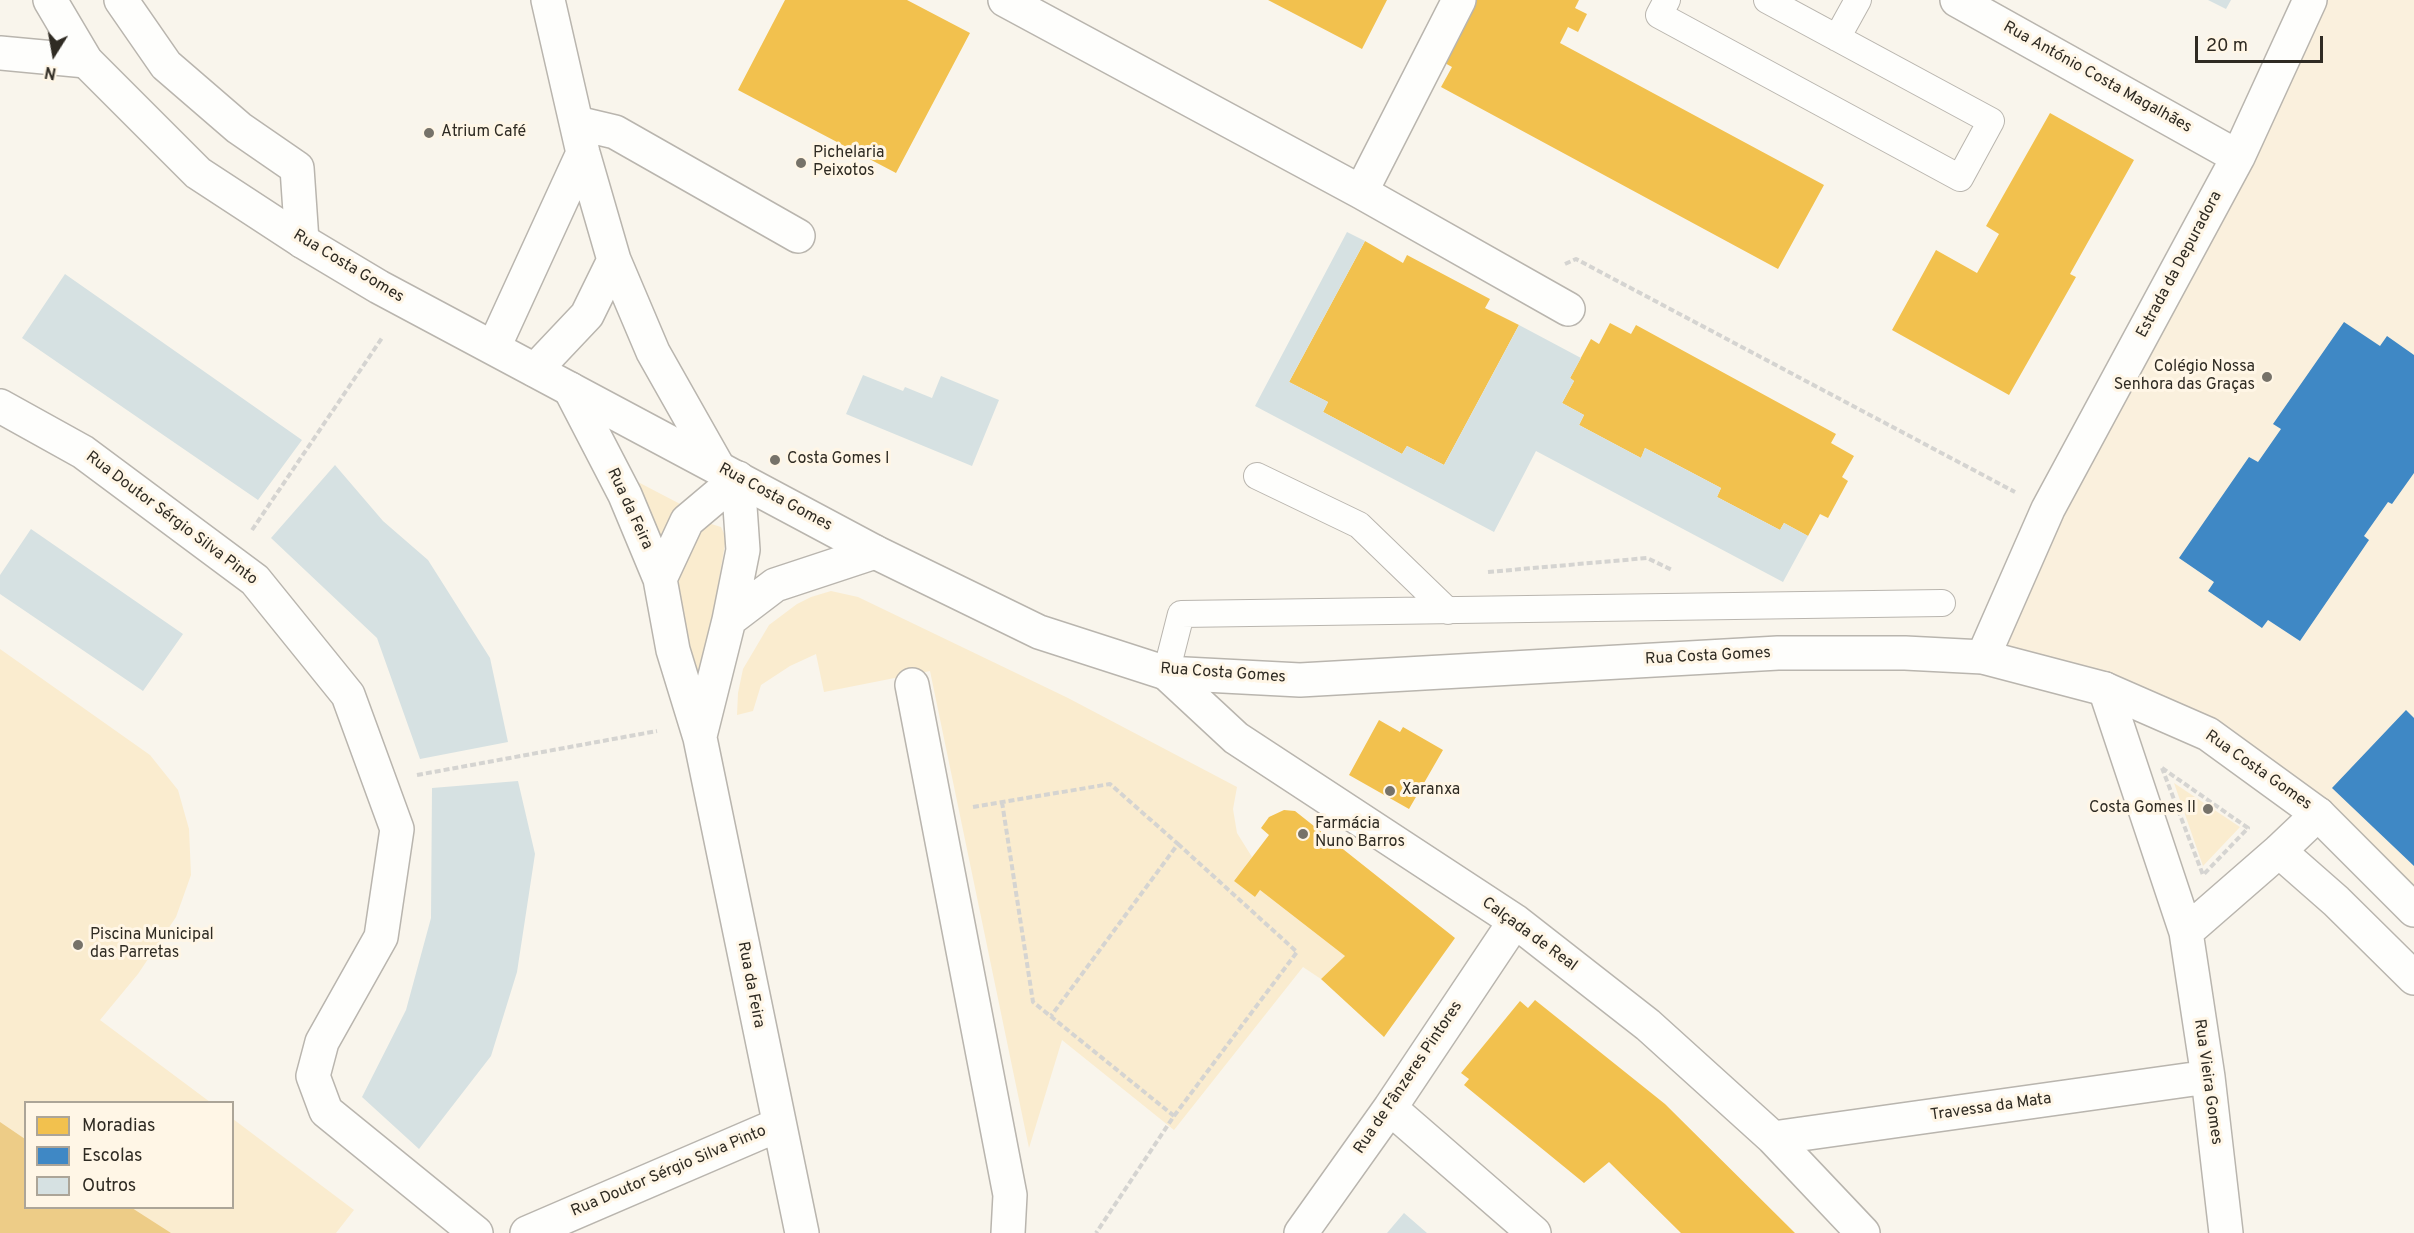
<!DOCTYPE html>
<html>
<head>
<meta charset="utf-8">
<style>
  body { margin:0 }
  #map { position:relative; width:2414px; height:1233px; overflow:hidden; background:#f9f5ec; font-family:Overpass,sans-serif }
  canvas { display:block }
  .legend { position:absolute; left:24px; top:1101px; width:210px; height:108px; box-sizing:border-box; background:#fff6e6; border:2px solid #aca598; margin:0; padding:8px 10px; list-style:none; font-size:18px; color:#2f2b23 }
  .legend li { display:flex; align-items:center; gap:12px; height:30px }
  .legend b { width:30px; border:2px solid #aca598 }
  .north { position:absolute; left:24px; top:24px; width:60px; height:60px; -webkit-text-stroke:4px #fff6e6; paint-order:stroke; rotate:191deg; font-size:16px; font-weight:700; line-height:24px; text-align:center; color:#2f2b23 }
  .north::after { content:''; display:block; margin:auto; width:21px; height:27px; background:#2f2b23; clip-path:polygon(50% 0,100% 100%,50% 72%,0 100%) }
  .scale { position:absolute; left:2195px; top:36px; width:128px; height:27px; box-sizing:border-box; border:3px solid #2f2b23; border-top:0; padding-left:8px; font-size:18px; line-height:21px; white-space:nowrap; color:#2f2b23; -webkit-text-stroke:4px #fff6e6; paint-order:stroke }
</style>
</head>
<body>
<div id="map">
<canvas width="2414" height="1233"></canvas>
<ul class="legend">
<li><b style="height:16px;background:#f2c14e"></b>Moradias</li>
<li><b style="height:16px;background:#3f88c5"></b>Escolas</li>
<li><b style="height:16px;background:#d6e1e2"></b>Outros</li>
</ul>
<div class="north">N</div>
<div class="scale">20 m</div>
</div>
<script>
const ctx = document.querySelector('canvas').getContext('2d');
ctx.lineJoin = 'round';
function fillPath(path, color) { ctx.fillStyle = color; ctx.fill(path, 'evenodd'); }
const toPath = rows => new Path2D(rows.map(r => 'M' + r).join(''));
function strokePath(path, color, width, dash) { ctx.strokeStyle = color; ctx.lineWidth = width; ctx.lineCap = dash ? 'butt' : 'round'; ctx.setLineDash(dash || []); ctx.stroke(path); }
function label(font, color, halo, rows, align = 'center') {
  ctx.font = font + ' Overpass,sans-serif'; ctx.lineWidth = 6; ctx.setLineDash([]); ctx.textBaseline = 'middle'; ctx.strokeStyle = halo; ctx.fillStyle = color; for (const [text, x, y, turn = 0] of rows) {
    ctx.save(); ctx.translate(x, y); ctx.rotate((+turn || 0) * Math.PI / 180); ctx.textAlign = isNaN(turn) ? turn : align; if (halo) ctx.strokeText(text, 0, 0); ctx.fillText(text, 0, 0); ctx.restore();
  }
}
fillPath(toPath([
  [2310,0,2414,0,2414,910,2208,734,1983,657]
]), '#faf0dd');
fillPath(toPath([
  [636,481,684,506,660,539],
  [708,523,721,527,726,538,703,676,691,683,673,604,680,563,694,535],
  [831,591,858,597,1068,698,1237,787,1233,809,1237,833,1252,857,1234,881,1255,897,1260,890,1345,956,1321,979,1303,967,1174,1130,1062,1040,1029,1148,930,671,824,692,816,654,790,666,761,685,753,711,737,715,738,693,743,669,769,625,797,604,811,597],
  [0,649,150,755,178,790,189,829,191,875,176,917,138,974,100,1020,210,1102,26,1102,26,1208,232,1208,233,1119,354,1210,336,1233,0,1233],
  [2174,783,2240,827,2203,866]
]), '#faeccf');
fillPath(toPath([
  [0,1122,25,1139,26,1208,132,1208,171,1233,0,1233]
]), '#edcc87');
fillPath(toPath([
  [785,0,907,0,970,33,896,173,738,90],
  [1268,0,1387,0,1362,49],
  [1477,0,1579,0,1575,8,1587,14,1578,32,1568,27,1560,43,1824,185,1778,269,1441,87,1452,67,1443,62],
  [2050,113,2134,160,2070,274,2076,277,2009,395,1892,330,1936,250,1977,273,1999,234,1986,226],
  [1365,241,1403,263,1407,255,1490,299,1485,308,1519,325,1444,465,1407,446,1402,454,1323,412,1328,402,1289,382],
  [1610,323,1631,334,1636,325,1836,434,1831,443,1854,456,1842,477,1848,481,1828,518,1820,514,1808,536,1784,523,1780,530,1717,497,1721,488,1685,469,1645,448,1641,458,1579,425,1584,415,1562,403,1574,381,1570,378,1591,339,1599,344],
  [1379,720,1400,732,1403,727,1443,750,1409,809,1349,775],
  [1284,810,1295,811,1455,938,1384,1037,1321,979,1345,956,1260,890,1255,897,1234,881,1269,835,1261,828,1269,817],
  [1535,1000,1665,1104,1795,1233,1681,1233,1609,1162,1584,1183,1464,1085,1469,1079,1461,1073,1520,1001,1528,1008]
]), '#f2c14e');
fillPath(toPath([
  [2344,322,2380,346,2387,336,2414,355,2414,473,2392,504,2388,502,2364,536,2369,540,2300,641,2268,620,2262,628,2208,591,2214,582,2179,558,2249,457,2258,462,2281,429,2273,424],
  [2406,710,2414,718,2414,866,2332,788]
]), '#3f88c5');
fillPath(toPath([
  [2208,0,2231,0,2226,9],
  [1347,232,1365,241,1289,382,1328,402,1323,412,1402,454,1407,446,1444,465,1519,325,1581,358,1570,378,1574,381,1562,403,1584,415,1579,425,1641,458,1645,448,1721,488,1717,497,1780,530,1784,523,1808,536,1783,582,1536,451,1494,532,1255,406],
  [65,274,302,440,258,500,22,338],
  [863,375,903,391,905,387,932,398,941,376,999,400,972,466,846,414],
  [335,465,383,521,428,560,490,658,508,742,420,759,377,638,271,538],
  [31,529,183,634,143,691,0,594,0,575],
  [518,781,535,854,517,972,491,1056,419,1149,362,1097,406,1010,431,918,432,788],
  [1404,1213,1427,1233,1387,1233]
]), '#d6e1e2');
const lane = toPath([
  [1667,0,1659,15,1960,178,1991,121,1767,0],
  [1837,38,1858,0],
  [1257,476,1359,525,1448,611],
  [1166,673,1181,614,1942,603]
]);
const street = toPath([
  [121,0,166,65,239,128,297,168,302,241],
  [1005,0,1361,192,1568,309],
  [1957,0,2238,157],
  [0,53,86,61],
  [577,123,615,132,798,236],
  [1361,192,1459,0],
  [614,260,653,352,718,467],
  [494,347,583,153],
  [535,370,587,315,614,260,583,153,548,0],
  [570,389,625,495,660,579,673,650,700,738,802,1233],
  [0,406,83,452,255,580,348,695,397,829,381,937,322,1042,313,1076,326,1111,476,1233],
  [660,579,687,521,738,478],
  [729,620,743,550,738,478],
  [1983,657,2048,509,2238,157,2310,0],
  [1166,673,1236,738,1515,921,1648,1025,1773,1138,1863,1233],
  [912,685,1010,1195,1008,1233],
  [2105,689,2186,932,2208,1077,2226,1233],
  [700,736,729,620,775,585,875,552],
  [2279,851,2336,901,2414,978],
  [2186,932,2279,851,2318,814],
  [1390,1108,1534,1233],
  [1773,1138,2208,1077],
  [527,1233,778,1125],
  [1301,1233,1390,1108,1515,921]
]);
const secondary = toPath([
  [50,0,86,61,198,173,302,241,379,287,875,552,1039,632,1166,673,1300,680,1778,653,1905,653,1983,657,2105,689,2208,734,2318,814,2414,910]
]);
strokePath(lane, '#b9b5ae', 28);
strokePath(street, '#b9b5ae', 36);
strokePath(secondary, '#b9b5ae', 36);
strokePath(toPath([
  [1565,264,1576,259,2015,492],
  [252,530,382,338],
  [1488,572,1647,558,1672,570],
  [2162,768,2248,828,2203,875,2162,768],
  [417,775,657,731],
  [1002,802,1033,1002,1174,1116,1096,1233],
  [973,807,1110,784,1178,844,1051,1016],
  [1174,1116,1297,952,1178,844]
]), '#d5d4d1', 4, [6, 3]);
strokePath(lane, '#fefefc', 26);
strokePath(street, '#fefefc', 33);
strokePath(secondary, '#fefefc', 33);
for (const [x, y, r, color] of [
  [429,133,6,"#767269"],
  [801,163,6,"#767269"],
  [2267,377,6,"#767269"],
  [775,460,6,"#767269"],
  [1390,791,6,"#767269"],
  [2208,809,6,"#767269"],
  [1303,834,6,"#767269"],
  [78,945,6,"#767269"]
]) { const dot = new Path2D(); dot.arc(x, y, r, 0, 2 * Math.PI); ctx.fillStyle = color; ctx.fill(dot); strokePath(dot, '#fff6e6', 2); }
label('16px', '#2f2b23', '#fff6e6', [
  ["Rua António Costa Magalhães",2097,78,29],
  ["Estrada da Depuradora",2180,265,-62],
  ["Rua Costa Gomes",348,267,31],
  ["Rua Costa Gomes",775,498,28],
  ["Rua da Feira",629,509,65],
  ["Rua Doutor Sérgio Silva Pinto",171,519,37],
  ["Rua Costa Gomes",1708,657,-3],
  ["Rua Costa Gomes",1223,674,4],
  ["Rua Costa Gomes",2258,771,35],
  ["Calçada de Real",1529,935,36],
  ["Rua da Feira",750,985,79],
  ["Rua de Fânzeres Pintores",1409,1078,-56],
  ["Rua Vieira Gomes",2207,1082,82],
  ["Travessa da Mata",1991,1108,-8],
  ["Rua Doutor Sérgio Silva Pinto",669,1172,-23]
]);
label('16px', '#2f2b23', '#fff6e6', [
  ["Atrium Café",441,133],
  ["Pichelaria",813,154],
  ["Peixotos",813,172],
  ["Colégio Nossa",2255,368,"right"],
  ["Senhora das Graças",2255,386,"right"],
  ["Costa Gomes I",787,460],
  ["Xaranxa",1402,791],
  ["Costa Gomes II",2196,809,"right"],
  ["Farmácia",1315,825],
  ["Nuno Barros",1315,843],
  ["Piscina Municipal",90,936],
  ["das Parretas",90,954]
], 'left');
</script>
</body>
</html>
